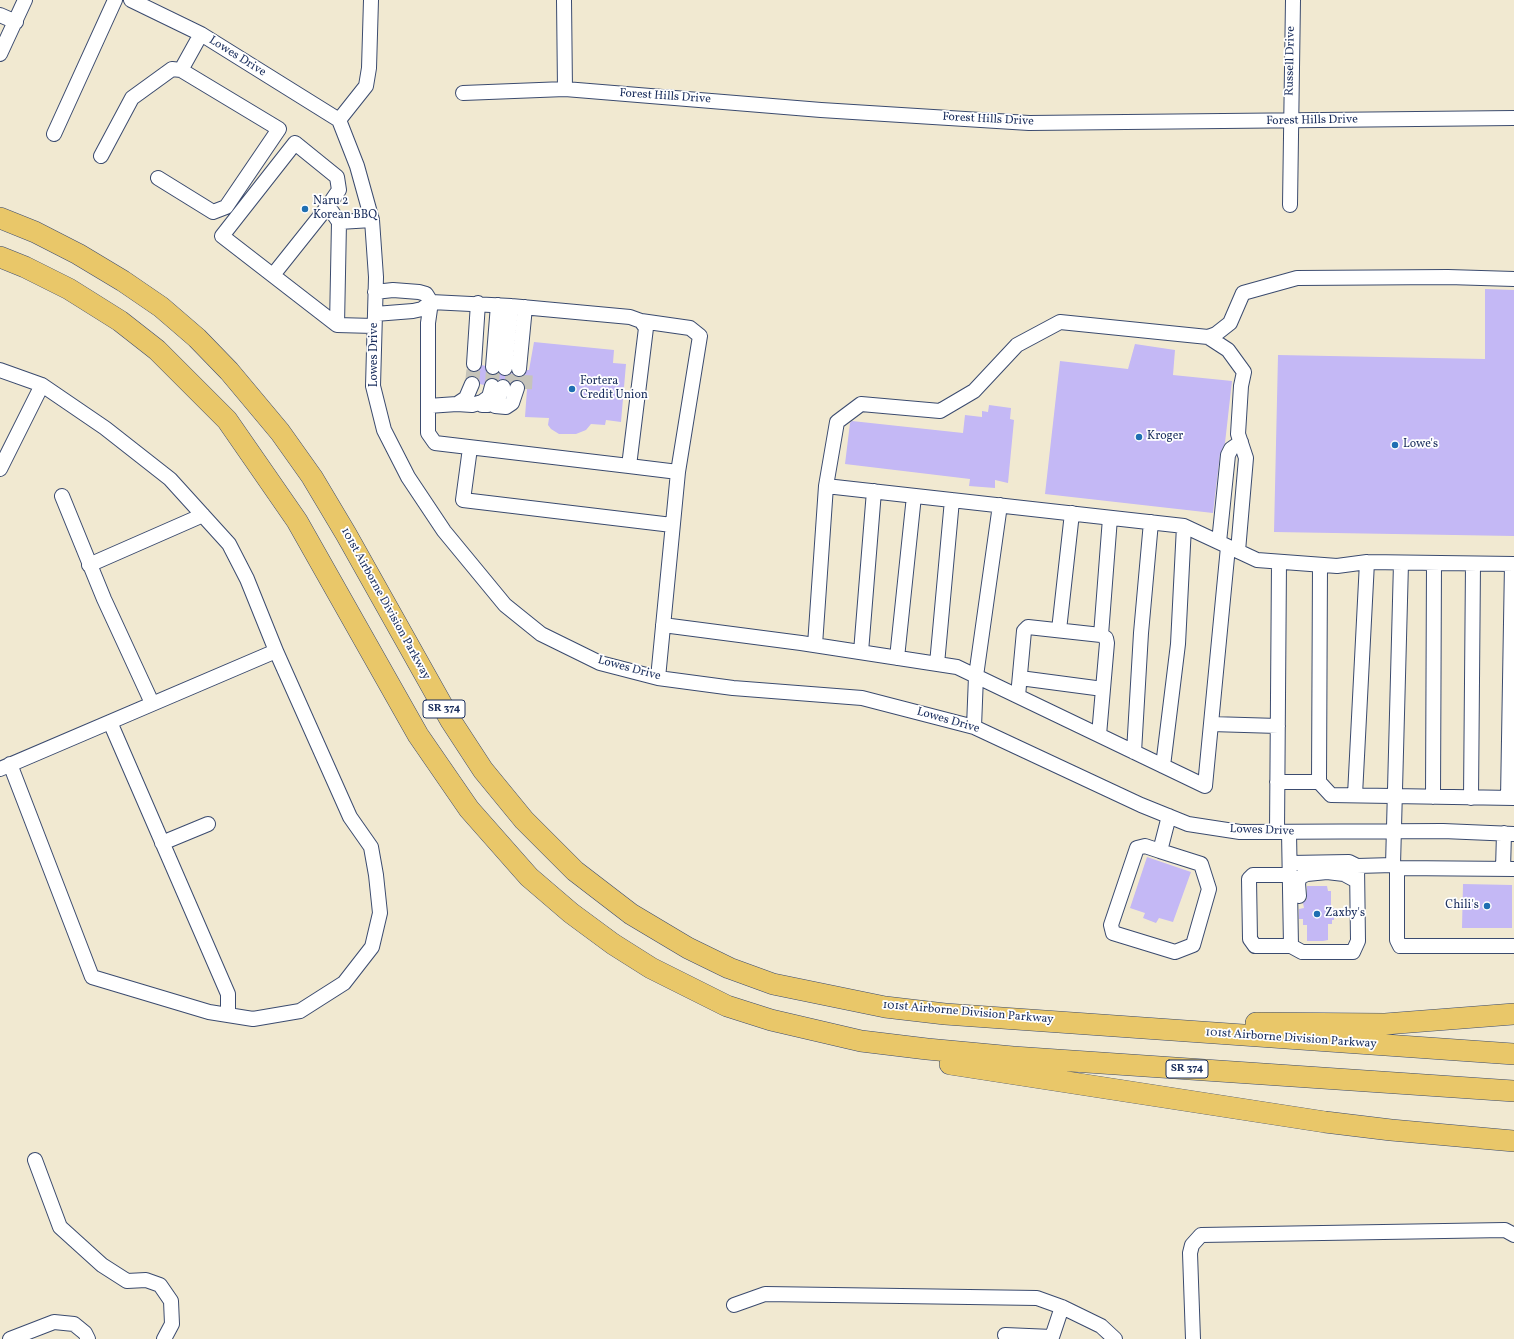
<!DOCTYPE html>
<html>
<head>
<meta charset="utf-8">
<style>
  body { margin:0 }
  canvas { display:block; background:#f1e9d1 }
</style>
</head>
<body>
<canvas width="1514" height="1339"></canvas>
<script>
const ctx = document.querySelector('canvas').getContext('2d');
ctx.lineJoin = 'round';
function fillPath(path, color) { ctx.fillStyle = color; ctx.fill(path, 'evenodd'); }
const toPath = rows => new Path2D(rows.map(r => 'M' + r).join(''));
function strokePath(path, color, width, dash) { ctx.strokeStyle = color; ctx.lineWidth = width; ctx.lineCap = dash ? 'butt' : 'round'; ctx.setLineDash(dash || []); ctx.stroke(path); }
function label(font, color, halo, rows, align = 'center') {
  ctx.font = font + ' Vollkorn,serif'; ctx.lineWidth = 3.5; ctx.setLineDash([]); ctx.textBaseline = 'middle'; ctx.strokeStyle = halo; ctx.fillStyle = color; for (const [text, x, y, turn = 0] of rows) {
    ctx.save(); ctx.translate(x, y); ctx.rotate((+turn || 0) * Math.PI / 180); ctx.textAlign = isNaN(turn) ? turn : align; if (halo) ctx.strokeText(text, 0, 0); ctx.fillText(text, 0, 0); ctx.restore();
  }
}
fillPath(toPath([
  [1485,289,1514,290,1514,536,1274,532,1278,355,1485,359],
  [534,342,614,350,613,363,626,364,621,422,606,420,605,425,591,424,586,430,576,434,559,434,551,429,548,425,549,418,525,417,527,389,525,389,524,383,520,380,515,380,510,383,506,379,498,380,490,378,486,380,484,385,480,384,479,379,476,376,469,376,470,371,477,372,482,365,485,366,488,374,492,375,499,373,505,376,512,373,518,377,523,377,527,370,529,370],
  [1135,344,1175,350,1173,375,1232,381,1225,443,1220,454,1213,513,1045,494,1060,361,1128,369],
  [989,405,1011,408,1010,419,1014,420,1008,483,995,480,995,488,969,486,970,479,845,464,850,423,852,421,963,433,965,415,982,417,982,411,988,412],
  [1147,857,1191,872,1173,922,1159,918,1156,923,1143,918,1145,913,1130,908],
  [1463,884,1512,885,1512,928,1462,928],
  [1307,886,1327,886,1328,891,1331,891,1331,908,1334,908,1334,920,1332,920,1332,924,1328,924,1328,940,1323,941,1307,941,1307,925,1303,925,1303,919,1299,919,1299,909,1304,908,1303,903,1307,899]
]), '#c4b8f5');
strokePath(toPath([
  [472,384,474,364],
  [492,386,493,367],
  [511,388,513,369],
  [525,389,526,370]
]), '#c6c4ba', 14, [14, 7]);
const minor = toPath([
  [131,0,201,34,339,120,357,166,372,220,376,277,373,386,384,430,408,477,444,531,505,605,541,634,600,663,658,678,733,688,862,698,974,727,1141,805,1188,824,1240,832,1443,831,1514,834],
  [564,0,565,89],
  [0,15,16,22],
  [0,54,25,0],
  [463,93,565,89,821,110,1029,123,1514,118],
  [339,120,366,86,369,68,371,0],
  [54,134,115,0],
  [101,156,132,98,172,69,181,70],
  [158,178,213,212,226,207,279,129,181,70,201,34],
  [1290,205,1293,0],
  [372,220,339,222,337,325,374,326],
  [273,275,328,206],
  [375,292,393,290,419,292,426,294,431,302,428,323,428,433,435,443,629,466],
  [375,314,413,311,422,309,431,302,511,306,630,317,641,321,646,328,629,466,678,472,658,678],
  [641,321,690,328,700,336,678,472],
  [337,325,222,236,295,143,337,177,339,190,328,206,339,222],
  [1208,337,1228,350,1244,372,1241,386,1238,434,1246,458,1238,551],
  [474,364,478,303],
  [493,367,498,305],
  [505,368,511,306],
  [519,369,525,307],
  [0,370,42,385,0,469],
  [457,404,472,405,482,402,489,397,492,386],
  [482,405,488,405,494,402,499,397,503,387],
  [428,406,457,404,466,398,472,384],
  [495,406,506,407,512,403,517,388],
  [470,448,463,500,672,525],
  [826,486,1184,526,1257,560,1337,566,1367,562,1514,564],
  [62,496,104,599,152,703],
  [1219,542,1228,455,1231,449,1241,442],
  [89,565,203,515],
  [663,625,801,643,957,667,1205,786,1228,547],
  [1059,630,1072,513],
  [1101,635,1110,518],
  [815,645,826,486,837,422,861,404,940,411,974,391,1017,345,1060,322,1208,337,1216,334,1230,323,1243,293,1297,278,1448,277,1514,279],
  [861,652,874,491],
  [897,658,914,496],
  [937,664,952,500],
  [1020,678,1103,689],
  [1018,696,1024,631,1028,627,1101,635,1106,638,1107,643,1099,735],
  [110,722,228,994,228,1015],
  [1211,724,1278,726],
  [974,727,976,676,1000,505],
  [1134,752,1141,633,1151,522],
  [10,764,92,977,209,1012,253,1019,300,1011,344,983,372,947,380,913,376,875,371,847,350,817,276,651],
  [1163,766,1178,644,1184,526],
  [0,769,276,651,247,579,229,544,170,479,105,428,42,385],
  [1277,782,1319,782,1331,795,1514,798],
  [1319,782,1320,565],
  [1355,795,1367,562],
  [1433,797,1434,563],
  [1471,798,1473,564],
  [1508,798,1512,564],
  [1277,832,1279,562],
  [1289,832,1291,946,1302,952,1353,952,1358,941,1357,866,1393,865,1397,868,1514,869],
  [162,843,208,824],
  [1160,851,1201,864,1209,889,1193,945,1175,952,1113,933,1111,925,1137,848,1145,846,1160,851,1169,816],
  [1290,863,1349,862,1357,866],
  [1393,865,1401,563],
  [1397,868,1397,940,1400,946,1514,946],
  [1503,869,1504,833],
  [1290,875,1253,875,1249,879,1250,939,1255,946,1291,946],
  [1299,896,1298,883,1300,877,1307,874,1327,872,1344,874,1357,881],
  [35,1160,60,1227,102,1265,127,1281,146,1280,160,1285,171,1301,172,1324,164,1339],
  [734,1305,765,1294,1037,1298,1062,1307,1101,1326,1115,1339],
  [1005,1335,1052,1337,1062,1307],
  [10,1339,54,1322,74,1324,85,1333,88,1339],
  [1193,1339,1190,1253,1192,1245,1201,1235,1505,1230,1514,1235]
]);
const highway = toPath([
  [0,218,35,232,78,254,123,281,161,307,197,338,229,371,280,432,312,477,346,534,451,721,483,770,524,820,575,871,631,914,688,948,729,968,773,984,885,1007,945,1014,1514,1054],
  [0,257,25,267,69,289,120,321,157,350,227,420,297,521,418,735,469,809,529,877,571,913,613,944,651,968,727,1006,771,1020,861,1041,927,1049,1013,1057,1514,1091],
  [1256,1023,1385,1024,1514,1014],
  [950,1064,1325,1122,1391,1130,1514,1141]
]);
strokePath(minor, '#3b4b6f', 16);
strokePath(highway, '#3b4b6f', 22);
strokePath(minor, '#fff', 14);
strokePath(highway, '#e9c769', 21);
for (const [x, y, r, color] of [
  [305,209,4,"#1f6fb2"],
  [572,389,4,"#1f6fb2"],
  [1139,437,4,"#1f6fb2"],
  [1395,445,4,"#1f6fb2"],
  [1487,906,4,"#1f6fb2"],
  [1317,914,4,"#1f6fb2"]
]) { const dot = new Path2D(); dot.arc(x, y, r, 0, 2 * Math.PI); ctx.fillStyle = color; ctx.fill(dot); strokePath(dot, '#fff', 1.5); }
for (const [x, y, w] of [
  [444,709,42],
  [1187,1069,42]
]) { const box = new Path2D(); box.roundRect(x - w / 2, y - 9, w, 18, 3); ctx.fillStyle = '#fff'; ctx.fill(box); strokePath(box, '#1b2f5e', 1); }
label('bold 11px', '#1b2f5e', null, [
  ["SR 374",444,709],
  ["SR 374",1187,1069]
]);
label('12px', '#1b2f5e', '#fff', [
  ["Lowes Drive",237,57,32],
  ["Russell Drive",1291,61,-89],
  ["Forest Hills Drive",665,97,4],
  ["Forest Hills Drive",988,120,3],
  ["Forest Hills Drive",1312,121,-1],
  ["Lowes Drive",375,355,-90],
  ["101st Airborne Division Parkway",385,604,61],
  ["Lowes Drive",629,669,15],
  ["Lowes Drive",948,721,16],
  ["Lowes Drive",1262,831,2],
  ["101st Airborne Division Parkway",968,1013,5],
  ["101st Airborne Division Parkway",1291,1039,4]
]);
label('12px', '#1b2f5e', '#fff', [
  ["Naru 2",313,202],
  ["Korean BBQ",313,216],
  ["Fortera",580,382],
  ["Credit Union",580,396],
  ["Kroger",1147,437],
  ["Lowe's",1403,445],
  ["Chili's",1479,906,"right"],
  ["Zaxby's",1325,914]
], 'left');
</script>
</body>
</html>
